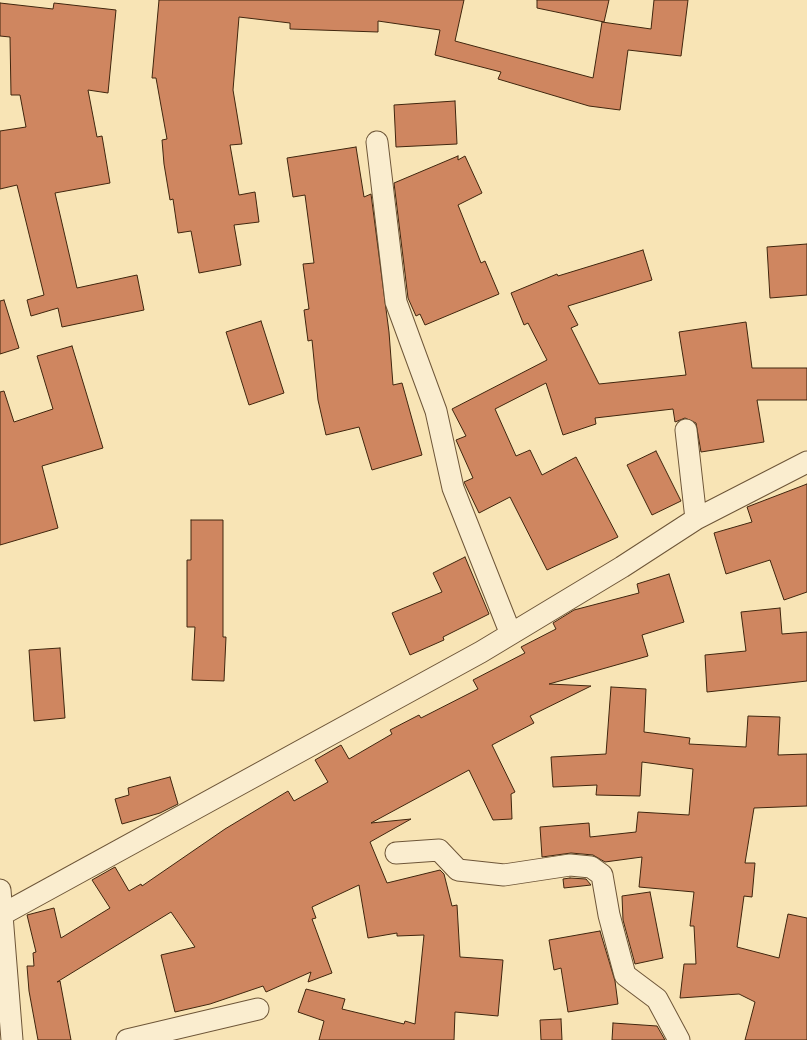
<!DOCTYPE html>
<html>
<head>
<meta charset="utf-8">
<style>
  body { margin:0 }
  canvas { display:block; background:#f8e4b5 }
</style>
</head>
<body>
<canvas width="807" height="1040"></canvas>
<script>
const ctx = document.querySelector('canvas').getContext('2d');
ctx.lineJoin = 'round';
function fillPath(path, color) { ctx.fillStyle = color; ctx.fill(path, 'evenodd'); }
const toPath = rows => new Path2D(rows.map(r => 'M' + r).join(''));
function strokePath(path, color, width, dash) { ctx.strokeStyle = color; ctx.lineWidth = width; ctx.lineCap = dash ? 'butt' : 'round'; ctx.setLineDash(dash || []); ctx.stroke(path); }
const building = toPath([
  [159,0,464,0,455,41,593,78,602,22,651,29,654,0,688,0,681,56,628,50,620,110,589,106,498,79,501,72,435,55,440,30,378,21,378,32,290,29,290,23,239,17,233,90,242,144,230,145,239,195,255,192,259,222,234,225,241,265,199,273,191,231,178,233,173,199,170,200,164,164,162,140,167,139,156,78,152,78,159,0],
  [537,0,609,0,604,22,537,8,537,0],
  [0,3,53,9,54,3,116,10,108,93,88,90,97,137,102,136,110,183,55,193,77,288,137,275,144,310,62,327,58,308,31,316,27,300,44,295,17,185,0,189,0,131,26,127,20,95,11,95,10,37,0,36,0,3],
  [455,101,457,144,396,147,394,105,455,101],
  [356,147,364,197,371,194,389,332,393,385,402,383,422,455,372,470,359,427,326,435,318,400,312,340,308,341,304,310,309,309,303,264,314,263,305,195,293,197,287,158,356,147],
  [458,156,458,160,465,156,482,193,458,205,481,263,485,261,499,294,425,325,420,314,416,316,408,298,394,183,458,156],
  [807,244,807,295,770,298,767,247,807,244],
  [643,250,652,280,568,306,578,325,571,328,599,384,686,375,679,332,746,322,752,368,807,368,807,400,757,400,764,442,701,452,696,423,685,418,675,422,673,409,595,418,596,424,563,435,546,383,495,409,516,456,530,450,542,475,576,457,618,537,547,570,510,497,479,513,465,484,464,482,473,478,456,440,466,436,452,409,547,360,528,323,524,325,511,293,557,274,558,276,643,250],
  [4,300,19,348,0,354,0,301,4,300],
  [261,321,284,393,249,405,226,332,261,321],
  [72,346,103,448,42,466,58,528,0,545,0,392,4,391,14,422,53,409,37,356,72,346],
  [656,451,681,501,652,515,627,465,656,451],
  [807,484,807,592,784,600,770,560,726,574,714,533,752,522,747,507,807,484],
  [191,520,223,520,223,637,226,637,224,681,192,680,195,627,187,627,187,560,191,560,191,520],
  [465,557,489,614,443,637,444,640,410,655,392,613,442,592,433,573,465,557],
  [669,574,684,622,642,635,648,656,549,684,591,686,530,716,534,723,492,745,515,792,511,794,512,819,493,820,469,770,371,823,411,819,370,842,387,883,440,870,444,874,452,906,457,905,460,957,503,960,498,1016,455,1012,454,1040,319,1040,324,1021,298,1012,306,989,345,999,342,1009,404,1024,405,1021,415,1024,424,935,397,936,397,933,368,938,359,885,312,907,316,918,312,919,332,973,308,982,311,972,266,992,263,986,210,1004,175,1012,161,955,195,947,171,912,57,982,60,981,71,1040,38,1040,29,991,27,966,34,966,33,953,36,952,27,915,54,908,61,938,110,908,92,880,115,867,129,891,141,884,142,886,225,829,288,791,294,801,328,782,315,760,341,745,349,759,392,734,390,730,419,715,421,718,478,689,473,680,525,653,521,647,556,629,553,623,574,610,639,593,637,584,669,574],
  [780,608,782,634,807,632,807,681,707,692,705,655,746,651,741,612,780,608],
  [60,648,65,718,34,721,29,650,60,648],
  [611,687,646,689,644,732,690,738,689,744,746,747,748,716,780,717,778,755,807,754,807,806,754,808,745,863,755,863,752,897,744,896,737,947,779,958,788,914,807,918,807,1040,745,1040,755,1002,739,994,680,998,684,964,696,964,694,926,690,926,694,892,639,887,642,857,605,862,593,855,571,853,542,857,540,827,589,823,590,837,636,832,638,812,689,815,693,769,642,762,640,796,596,795,597,785,553,787,551,757,606,754,611,687],
  [170,777,178,804,160,813,122,824,115,799,129,795,128,788,170,777],
  [570,878,586,879,591,885,564,888,563,879,570,878],
  [650,892,663,958,635,964,623,920,622,896,650,892],
  [600,931,615,981,618,1004,568,1012,561,968,554,970,549,940,600,931],
  [561,1019,562,1040,541,1040,540,1020,561,1019],
  [613,1023,657,1026,665,1040,612,1040,613,1023]
]);
fillPath(building, '#cf8660');
strokePath(building, '#40260e', 1);
const street = toPath([
  [377,142,396,302,436,411,453,488,510,632],
  [686,430,696,519],
  [396,853,439,850,458,870,504,875,570,865,591,867,602,875,609,915,625,975,657,999,679,1040],
  [0,890,12,1040],
  [3,914,481,652,622,567,696,519,807,462],
  [127,1040,258,1009]
]);
strokePath(street, '#6e5638', 23);
strokePath(street, '#faedcf', 21);
</script>
</body>
</html>
